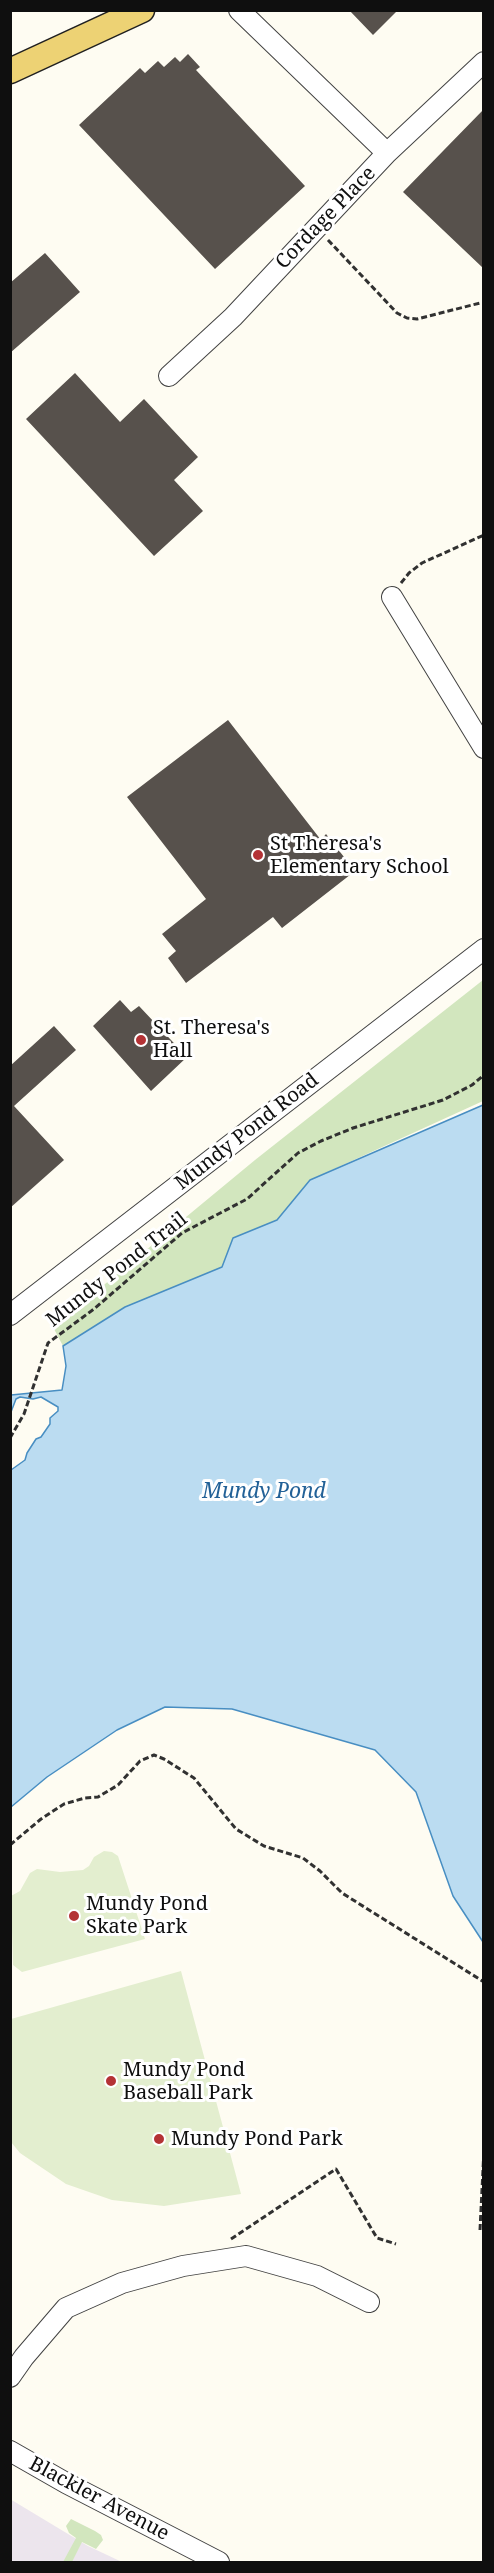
<!DOCTYPE html>
<html>
<head>
<meta charset="utf-8">
<style>
  body { margin:0 }
  #map { position:relative; width:494px; height:2573px; overflow:hidden; background:#fefcf2; font-family:"Noto Serif",serif }
  canvas { display:block }
  .frame { position:absolute; inset:0; border:12px solid #0f0f0f; pointer-events:none }
</style>
</head>
<body>
<div id="map">
<canvas width="494" height="2573"></canvas>
<div class="frame"></div>
</div>
<script>
const ctx = document.querySelector('canvas').getContext('2d');
ctx.lineJoin = 'round';
function fillPath(path, color) { ctx.fillStyle = color; ctx.fill(path, 'evenodd'); }
const toPath = rows => new Path2D(rows.map(r => 'M' + r).join(''));
function strokePath(path, color, width, dash) { ctx.strokeStyle = color; ctx.lineWidth = width; ctx.lineCap = dash ? 'butt' : 'round'; ctx.setLineDash(dash || []); ctx.stroke(path); }
function label(font, color, halo, rows, align = 'center') {
  ctx.font = font + ' "Noto Serif",serif'; ctx.lineWidth = 6; ctx.setLineDash([]); ctx.textBaseline = 'middle'; ctx.strokeStyle = halo; ctx.fillStyle = color; for (const [text, x, y, turn = 0] of rows) {
    ctx.save(); ctx.translate(x, y); ctx.rotate((+turn || 0) * Math.PI / 180); ctx.textAlign = isNaN(turn) ? turn : align; if (halo) ctx.strokeText(text, 0, 0); ctx.fillText(text, 0, 0); ctx.restore();
  }
}
fillPath(toPath([
  [10,2499,88,2546,122,2562,11,2562]
]), '#ece5ed');
fillPath(toPath([
  [483,980,483,1101,310,1180,277,1220,233,1238,222,1267,125,1307,63,1346,53,1327,255,1160],
  [71,2519,95,2531,101,2535,103,2540,96,2549,82,2542,72,2562,63,2562,76,2538,69,2533,66,2526]
]), '#d2e6be');
fillPath(toPath([
  [104,1851,112,1852,118,1856,145,1939,22,1972,13,1965,11,1896,20,1891,30,1873,37,1869,60,1872,83,1870,89,1866,94,1857],
  [181,1971,241,2194,164,2206,112,2200,66,2184,20,2153,11,2142,11,2019]
]), '#e3eecf');
const water = toPath([
  [483,1105,483,1942,453,1896,416,1792,375,1750,232,1709,165,1707,117,1730,47,1777,11,1807,11,1470,25,1460,27,1453,36,1439,41,1437,50,1424,50,1418,58,1411,58,1407,41,1397,33,1399,20,1397,16,1399,11,1412,11,1395,62,1390,66,1366,63,1346,125,1307,222,1267,233,1238,277,1220,310,1180,483,1105]
]);
fillPath(water, '#bbdcf1');
strokePath(water, '#488ec2', 1.5);
fillPath(toPath([
  [349,10,398,10,373,35],
  [188,54,200,67,196,70,305,186,215,269,79,125,140,68,145,73,158,61,164,67,175,57,180,62],
  [483,110,483,268,403,192],
  [45,253,80,292,10,353,10,283],
  [75,373,120,422,144,399,198,457,174,480,203,511,154,556,26,419],
  [228,720,321,840,326,834,355,871,282,928,273,917,186,983,168,958,176,951,162,934,206,899,127,797],
  [120,1000,131,1012,139,1006,187,1057,151,1091,93,1026],
  [54,1026,76,1050,14,1106,64,1160,10,1208,10,1066]
]), '#57514c');
const minor = toPath([
  [387,153,484,62],
  [169,376,233,317,387,153,239,10],
  [392,597,484,748],
  [10,1315,484,949],
  [10,2377,24,2357,66,2308,122,2283,183,2266,246,2256,317,2276,369,2302],
  [10,2451,66,2483,219,2562]
]);
const major = toPath([
  [10,71,142,10]
]);
strokePath(minor, '#424242', 22);
strokePath(major, '#202020', 27);
strokePath(toPath([
  [328,240,397,313,407,318,417,319,484,302],
  [401,583,409,573,422,563,484,535],
  [10,1438,24,1414,48,1343,94,1309,182,1233,247,1199,298,1153,321,1141,353,1128,443,1100,472,1085,484,1075],
  [10,1845,41,1819,64,1804,85,1798,98,1797,118,1785,140,1761,154,1755,164,1759,194,1778,236,1829,264,1846,303,1858,320,1871,342,1893,484,1982],
  [480,2230,484,2149],
  [231,2239,336,2169,377,2238,396,2244]
]), '#313131', 3, [6, 3]);
strokePath(minor, '#fff', 20);
strokePath(major, '#edd274', 24);
for (const [x, y, r, color] of [
  [258,855,6,"#b43235"],
  [141,1040,6,"#b43235"],
  [74,1916,6,"#b43235"],
  [111,2081,6,"#b43235"],
  [159,2139,6,"#b43235"]
]) { const dot = new Path2D(); dot.arc(x, y, r, 0, 2 * Math.PI); ctx.fillStyle = color; ctx.fill(dot); strokePath(dot, '#fff', 2); }
label('20px', '#0f0f0f', '#fff', [
  ["Cordage Place",326,218,-46],
  ["Mundy Pond Road",247,1132,-38],
  ["Mundy Pond Trail",117,1270,-38],
  ["Blackler Avenue",99,2499,28]
]);
label('20px', '#0f0f0f', '#fff', [
  ["St Theresa's",270,844],
  ["Elementary School",270,867],
  ["St. Theresa's",153,1028],
  ["Hall",153,1051],
  ["Mundy Pond",86,1904],
  ["Skate Park",86,1927],
  ["Mundy Pond",123,2070],
  ["Baseball Park",123,2093],
  ["Mundy Pond Park",171,2139]
], 'left');
label('italic 21px', '#226197', '#fff', [
  ["Mundy Pond",264,1492]
]);
</script>
</body>
</html>
